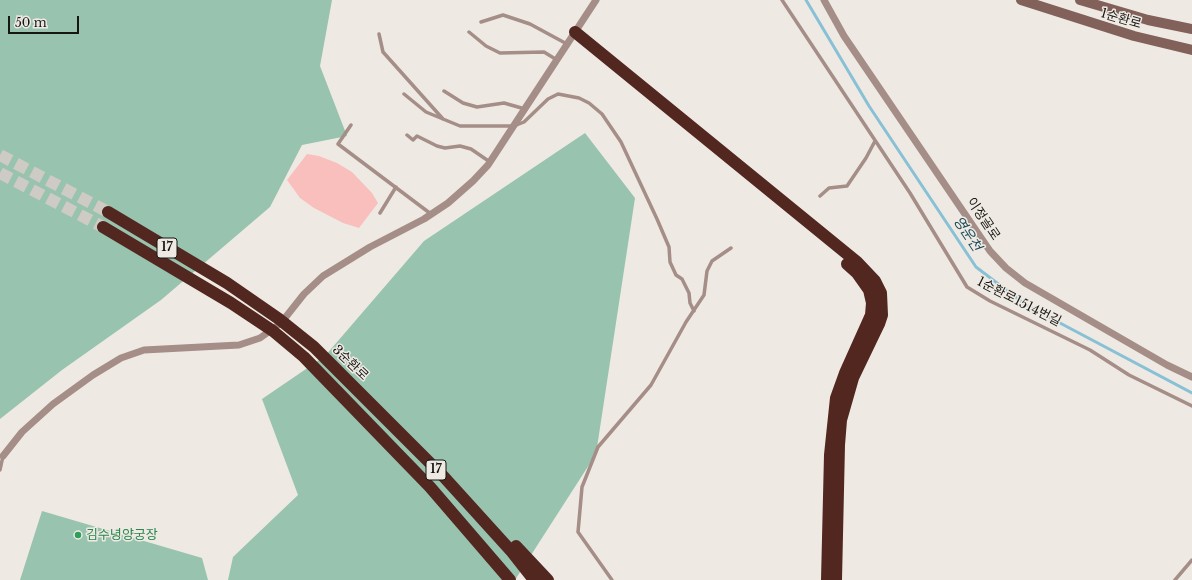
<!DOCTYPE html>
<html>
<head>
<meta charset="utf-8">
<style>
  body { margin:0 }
  #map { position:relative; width:1192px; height:580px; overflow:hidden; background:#eeeae3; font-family:"Libre Baskerville",serif }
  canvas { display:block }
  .scale { position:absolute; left:8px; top:16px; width:71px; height:18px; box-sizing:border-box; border:2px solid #171613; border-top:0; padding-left:5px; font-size:12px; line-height:14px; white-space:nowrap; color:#171613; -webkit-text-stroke:3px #eeeae3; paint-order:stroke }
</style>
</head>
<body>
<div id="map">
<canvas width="1192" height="580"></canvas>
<div class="scale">50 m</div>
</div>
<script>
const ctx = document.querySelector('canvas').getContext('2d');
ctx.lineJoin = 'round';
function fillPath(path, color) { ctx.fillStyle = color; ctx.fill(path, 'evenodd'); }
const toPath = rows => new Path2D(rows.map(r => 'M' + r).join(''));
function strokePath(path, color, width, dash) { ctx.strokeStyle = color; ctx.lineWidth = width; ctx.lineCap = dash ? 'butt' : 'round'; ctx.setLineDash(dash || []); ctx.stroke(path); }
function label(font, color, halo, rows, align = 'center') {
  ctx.font = font + ' "Libre Baskerville","Noto Sans KR",serif'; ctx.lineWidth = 3; ctx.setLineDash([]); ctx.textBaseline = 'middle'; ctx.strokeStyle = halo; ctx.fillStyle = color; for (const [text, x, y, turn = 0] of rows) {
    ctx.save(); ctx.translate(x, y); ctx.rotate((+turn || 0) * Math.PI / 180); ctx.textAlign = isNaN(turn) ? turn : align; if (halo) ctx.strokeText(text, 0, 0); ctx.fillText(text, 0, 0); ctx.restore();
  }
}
fillPath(toPath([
  [0,0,332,0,320,66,347,136,302,145,270,207,161,300,62,370,0,419],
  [585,133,635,198,596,454,515,580,228,580,233,557,298,495,262,399,325,356,424,241],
  [42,511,202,558,208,580,20,580]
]), '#98c3ae');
strokePath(toPath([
  [806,0,869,106,976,267,1026,305,1192,393]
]), '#88c0d6', 3);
fillPath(toPath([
  [307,154,319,156,337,163,352,172,372,193,378,203,359,228,343,223,314,208,300,198,287,180]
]), '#f9bfbc');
strokePath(toPath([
  [0,155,108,212],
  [0,173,103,227]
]), '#cecac4', 12, [12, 6]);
strokePath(toPath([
  [782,0,910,193,967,287,990,301,1090,350,1129,375,1192,406],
  [481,22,503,15,530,24,567,44],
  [469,32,486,46,500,53,544,52,557,60],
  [379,34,383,52,443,119],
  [444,91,463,103,477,107,504,103,525,109],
  [404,94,426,112,460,126,514,126,524,122,548,99,558,94,579,98,589,103,602,114,621,142,657,219,669,247,670,262,676,275,682,279,689,293,690,303,694,311],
  [351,125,338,144,431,214],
  [407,135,413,140,417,136,437,146,445,148,460,146,471,149,490,162],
  [820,196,829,188,847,186,866,158,875,141],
  [380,213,396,187],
  [0,470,3,456],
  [612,580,578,532,582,487,598,447,651,385,686,322,704,295,707,271,712,261,731,248],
  [1175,580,1192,560]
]), '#a58d88', 3.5);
strokePath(toPath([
  [824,0,844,36,990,251,1006,268,1025,283,1167,365,1192,377],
  [3,456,22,432,53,404,93,375,121,358,144,350,239,345,260,338,281,323,304,294,323,276,370,247,424,219,448,203,473,181,488,165,596,0]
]), '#a58d88', 7);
strokePath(toPath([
  [1021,0,1134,36,1192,50],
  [1080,0,1148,20,1192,29]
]), '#82615a', 10);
strokePath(toPath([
  [575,32,857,262,875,281,881,293,882,315,879,324,853,378,841,420,839,445,836,580],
  [108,212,227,283,279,319,314,347,444,477,512,552,534,580],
  [103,227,231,303,273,331,304,357,430,487,510,580],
  [516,546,548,580],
  [827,580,830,455,836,398,845,373,871,315,872,303,869,290,857,273,847,264]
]), '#52271f', 12);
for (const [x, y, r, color] of [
  [78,535,4,"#2e9e5b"]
]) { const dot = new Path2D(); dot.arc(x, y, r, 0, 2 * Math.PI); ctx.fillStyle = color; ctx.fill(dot); strokePath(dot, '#eeeae3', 1.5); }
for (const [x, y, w] of [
  [167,248,20],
  [436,470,20]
]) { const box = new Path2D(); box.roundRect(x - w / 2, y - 10, w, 20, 3); ctx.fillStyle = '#eeeae3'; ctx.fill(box); strokePath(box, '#171613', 1); }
label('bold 12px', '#171613', null, [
  ["17",167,248],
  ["17",436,470]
]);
label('13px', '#171613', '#eeeae3', [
  ["1순환로",1121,19,16],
  ["이정골로",983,219,56],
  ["1순환로1514번길",1019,302,27],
  ["3순환로",350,363,44]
]);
label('13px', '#27864d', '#eeeae3', [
  ["김수녕양궁장",86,535]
], 'left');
label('italic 14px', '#1b4a5b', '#eeeae3', [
  ["영운천",967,234,56]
]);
</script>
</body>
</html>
